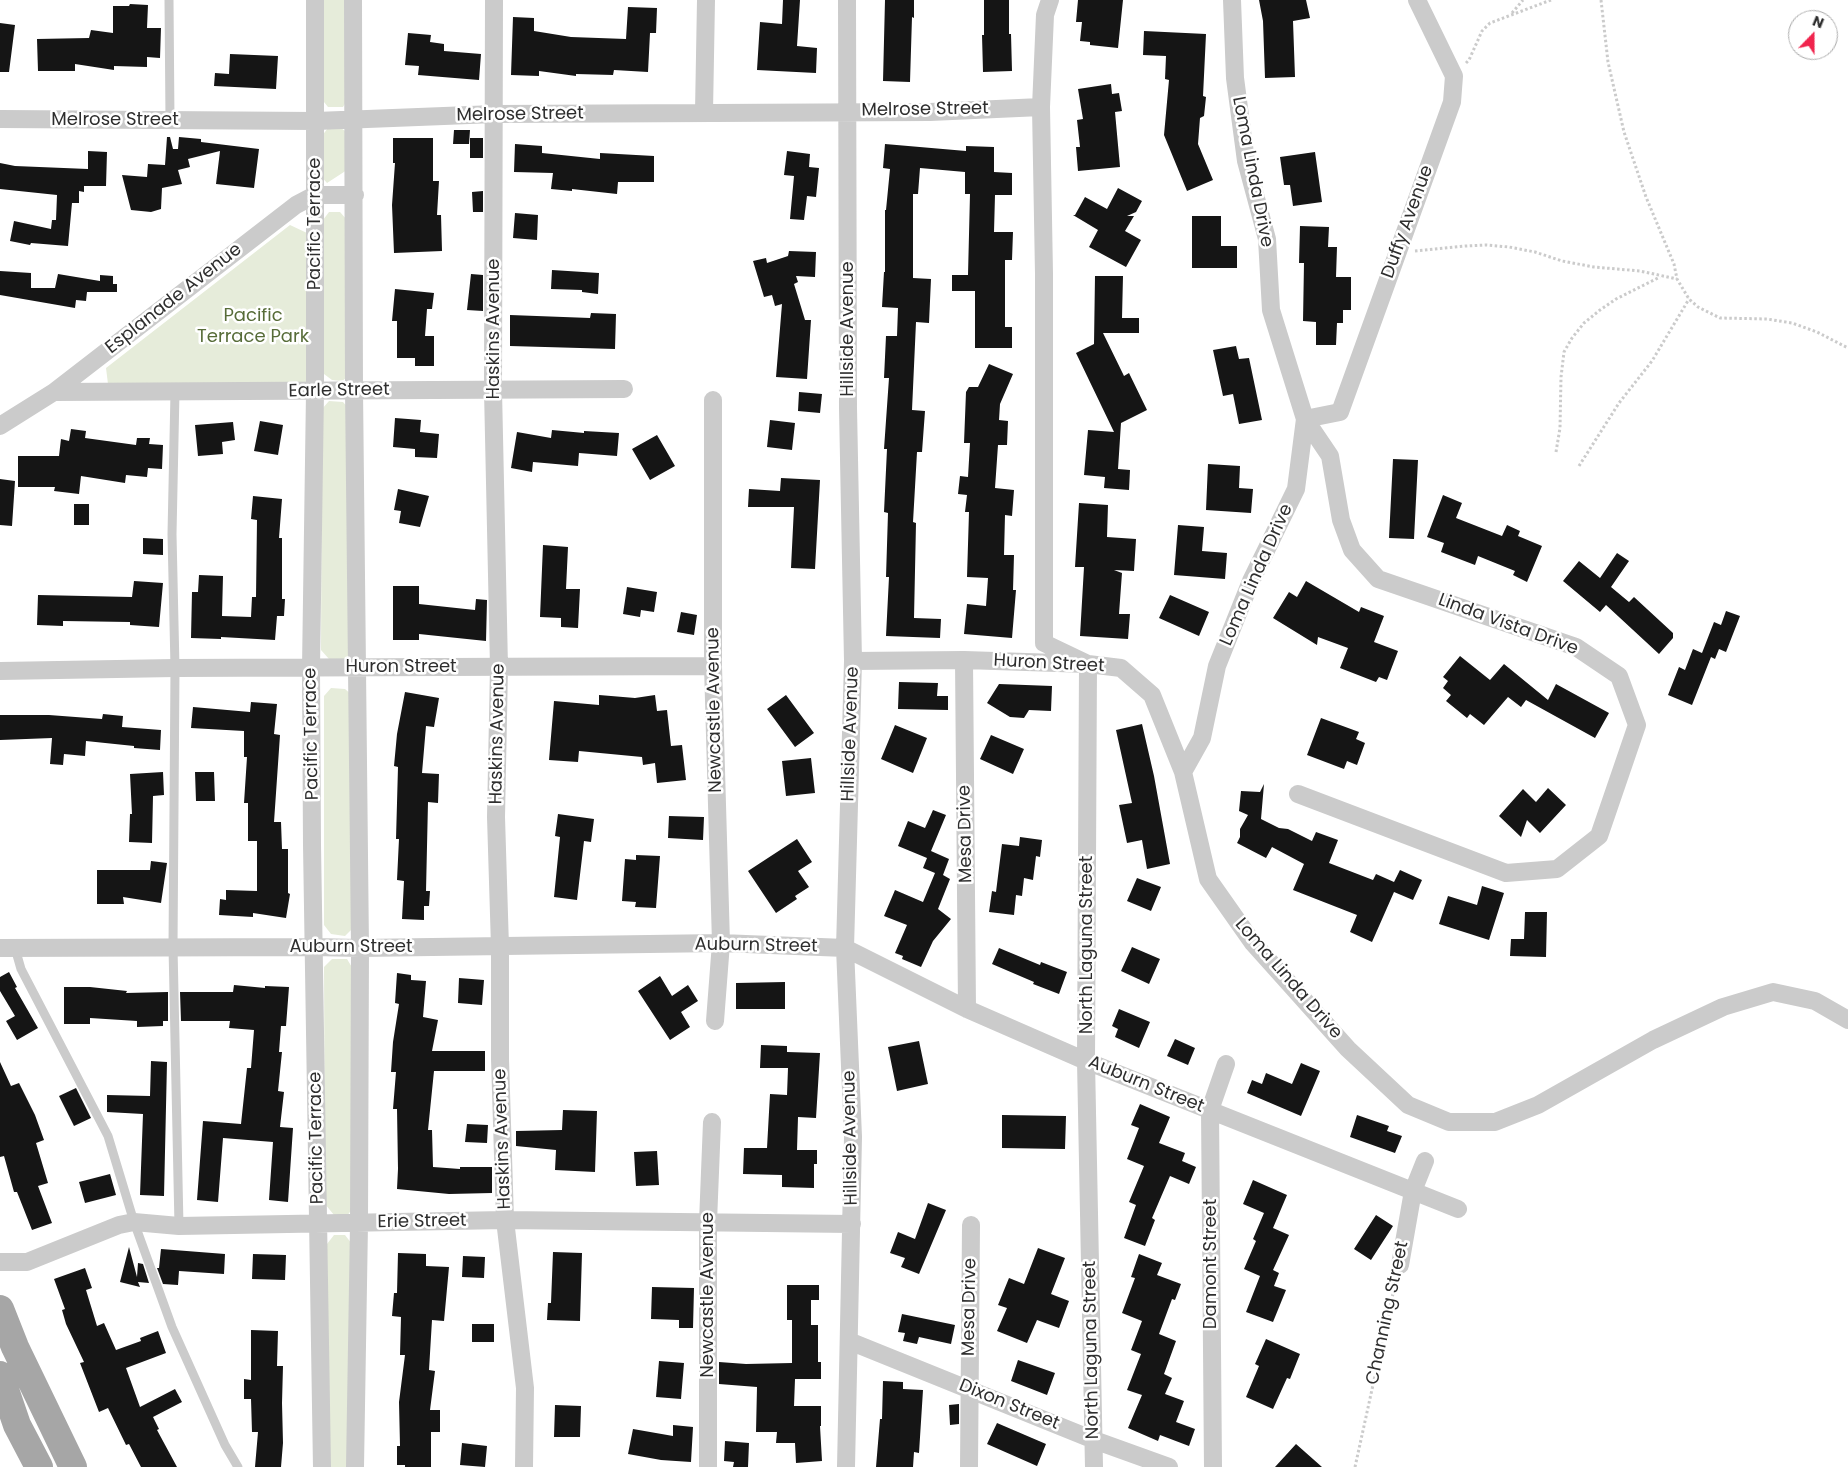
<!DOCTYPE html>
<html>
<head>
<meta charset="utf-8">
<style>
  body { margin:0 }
  #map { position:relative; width:1848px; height:1467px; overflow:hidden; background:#fff; font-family:Poppins,sans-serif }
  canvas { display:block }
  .north { position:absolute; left:1788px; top:10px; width:50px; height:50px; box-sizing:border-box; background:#fff; border:1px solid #ababab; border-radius:50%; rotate:22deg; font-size:14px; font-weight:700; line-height:20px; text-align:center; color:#2e2e2e }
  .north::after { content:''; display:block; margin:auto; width:18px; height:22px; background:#f0244d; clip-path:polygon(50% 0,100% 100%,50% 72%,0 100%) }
</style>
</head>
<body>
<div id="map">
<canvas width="1848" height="1467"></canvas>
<div class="north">N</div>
</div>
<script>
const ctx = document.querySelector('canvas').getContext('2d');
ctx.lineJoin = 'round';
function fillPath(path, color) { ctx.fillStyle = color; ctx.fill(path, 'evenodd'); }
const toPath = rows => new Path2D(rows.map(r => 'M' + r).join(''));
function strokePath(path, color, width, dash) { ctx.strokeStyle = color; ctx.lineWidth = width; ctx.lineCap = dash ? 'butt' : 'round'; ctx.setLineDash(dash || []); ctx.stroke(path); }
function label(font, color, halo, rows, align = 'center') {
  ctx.font = font + ' Poppins,sans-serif'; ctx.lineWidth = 5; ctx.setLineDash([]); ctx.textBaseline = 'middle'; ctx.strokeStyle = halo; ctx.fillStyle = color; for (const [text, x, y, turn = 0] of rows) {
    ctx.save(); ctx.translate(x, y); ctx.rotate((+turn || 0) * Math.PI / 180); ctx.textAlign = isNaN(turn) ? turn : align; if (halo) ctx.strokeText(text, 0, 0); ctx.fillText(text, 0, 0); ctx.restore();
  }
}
fillPath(toPath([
  [320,0,349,0,349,97,343,107,328,107,320,97],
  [328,128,341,128,349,134,347,170,327,183,320,175,321,137],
  [329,212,340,212,347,220,349,376,342,381,332,380,324,374,323,220],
  [290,225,307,233,311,385,108,384,106,368],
  [329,401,343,402,350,410,352,650,345,660,329,659,321,650,322,409],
  [331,688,345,689,353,696,353,928,345,936,331,934,324,925,324,696],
  [332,959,347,959,353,969,355,1205,347,1216,334,1215,325,1204,324,967],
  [334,1235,345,1235,352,1244,353,1467,328,1467,327,1244]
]), '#e6ecda');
fillPath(toPath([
  [783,0,800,0,797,46,817,48,816,73,757,70,760,22,782,24],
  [885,0,914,0,914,18,912,17,910,82,883,81],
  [984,0,1009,0,1009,34,1011,34,1012,71,983,72,982,35,984,35],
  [1078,0,1123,0,1118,48,1090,45,1090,42,1080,41,1082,22,1076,22],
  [1259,0,1306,0,1310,18,1293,21,1295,77,1265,78,1263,21],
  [130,4,148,5,147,28,161,28,160,58,147,57,147,67,114,66,114,70,75,64,75,71,38,71,37,39,89,38,91,30,113,33,113,6,129,6],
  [628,7,657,8,656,33,650,33,648,72,614,70,613,75,576,74,576,76,539,71,539,76,511,75,513,17,534,18,534,31,571,37,626,39],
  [0,23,15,25,9,72,0,72],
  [1144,31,1206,34,1203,96,1206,97,1204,116,1200,118,1198,144,1213,180,1187,191,1164,135,1169,80,1165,79,1166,56,1143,55],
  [408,33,431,35,430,42,444,44,444,51,481,54,479,80,418,75,419,66,405,65],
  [230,54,278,56,276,89,214,86,215,73,229,74],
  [1111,84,1112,94,1119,93,1122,111,1115,112,1120,167,1078,171,1076,147,1080,147,1077,120,1083,119,1078,89],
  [454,130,470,130,469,144,453,144],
  [167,137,170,137,173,149,178,149,179,137,201,139,201,142,259,149,254,188,216,184,220,151,188,159,190,167,178,170,182,184,162,188,161,209,151,212,131,210,122,175,147,177,148,164,165,165],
  [393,138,433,138,433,181,439,181,437,215,441,215,442,251,394,253,392,205,395,163,393,163],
  [470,138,483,138,483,158,470,158],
  [515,144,542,146,542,153,600,159,600,153,654,156,654,182,618,182,617,194,572,189,572,191,551,189,553,173,514,172],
  [885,144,966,151,966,146,994,147,994,172,1012,173,1012,195,995,195,994,232,1013,232,1012,260,1005,260,1005,327,1012,327,1012,348,975,348,975,291,952,291,952,275,968,275,970,194,965,194,965,172,920,168,918,194,913,194,913,278,931,279,929,323,916,322,912,410,925,411,922,452,917,452,913,522,916,523,914,618,941,619,940,638,886,636,889,577,886,577,888,513,884,512,887,449,884,449,889,378,884,378,886,336,897,336,898,308,882,307,884,272,885,272,885,210,886,210,890,169,883,168],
  [88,151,107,152,106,186,84,186,84,192,79,191,79,203,72,203,68,246,31,243,30,245,10,241,14,221,51,229,52,220,56,220,57,195,0,189,0,163,15,166,88,169],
  [787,151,810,154,809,167,819,168,816,197,807,196,804,220,790,219,794,176,784,175],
  [1315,152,1322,202,1293,206,1290,185,1284,185,1280,157],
  [1118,188,1142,201,1136,212,1127,216,1134,216,1125,231,1141,240,1126,267,1089,247,1098,230,1073,215,1075,215,1085,197,1107,209],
  [483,191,483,212,473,212,472,192],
  [515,213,538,215,537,240,513,238],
  [1192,216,1221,216,1221,246,1237,246,1237,268,1192,268],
  [1300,226,1329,227,1328,247,1337,247,1336,277,1351,277,1351,310,1343,310,1343,323,1337,323,1336,345,1316,345,1316,322,1303,321,1304,263,1299,263],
  [789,251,816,252,815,277,796,276,798,282,794,284,805,320,811,320,807,379,776,377,782,304,775,306,772,295,764,297,753,261,766,258,767,263,788,256],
  [552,270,599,273,598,294,582,292,582,290,551,289],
  [0,271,31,273,31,288,55,288,58,274,100,281,100,275,113,276,113,284,117,284,117,292,87,292,86,301,76,300,75,308,0,295],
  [471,274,483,275,483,311,467,310],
  [1095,276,1123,276,1122,318,1139,318,1139,333,1103,333,1124,376,1129,373,1147,410,1121,423,1118,469,1130,470,1129,490,1104,488,1105,477,1084,475,1088,430,1114,432,1076,353,1094,344],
  [395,289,434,293,432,309,427,309,425,336,434,336,434,366,415,366,415,358,397,358,397,321,392,321],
  [591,313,616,314,615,349,510,346,510,315,590,318],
  [1236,346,1239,359,1249,358,1262,420,1239,424,1233,394,1223,396,1213,350],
  [989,364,1013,374,1000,404,999,420,1008,421,1007,445,998,445,995,488,1014,490,1012,516,1005,515,1004,555,1014,555,1013,590,1016,590,1012,638,964,634,967,604,986,606,988,578,967,577,969,512,965,512,967,495,958,494,960,476,968,477,970,443,964,443,966,392,969,387,978,387],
  [799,392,822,394,820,413,798,411],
  [395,418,421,420,420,432,439,434,437,458,415,457,415,449,393,447],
  [770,420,795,423,792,450,767,447],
  [260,421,283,425,278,455,254,451],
  [233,422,235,440,222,442,223,454,198,456,195,425],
  [71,429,86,431,85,438,136,445,137,438,150,438,149,444,163,445,162,469,148,468,147,477,126,475,125,483,81,476,79,494,54,491,55,487,18,487,18,456,59,456,61,439,69,441],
  [552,430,584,433,584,431,619,433,617,456,579,453,578,466,533,462,532,472,511,468,517,432,551,438],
  [657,435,675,466,650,480,632,449],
  [1393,459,1418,460,1414,539,1389,538],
  [1208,464,1240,466,1239,488,1253,489,1251,513,1206,510],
  [781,478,820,480,815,569,791,568,794,507,748,507,749,489,780,491],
  [0,479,15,481,12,526,0,525],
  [398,489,429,496,420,527,399,523,401,511,394,510],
  [1443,495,1462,503,1456,518,1502,536,1507,525,1520,531,1518,536,1542,546,1527,582,1513,575,1515,571,1478,556,1475,565,1441,552,1444,543,1427,537],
  [253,496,282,499,279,538,282,538,282,599,285,599,284,616,277,616,275,640,221,637,221,639,191,638,192,592,198,592,199,575,223,576,222,616,251,617,252,597,256,597,257,520,251,519],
  [1079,503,1108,505,1107,537,1136,539,1134,571,1114,570,1122,573,1119,614,1130,614,1128,639,1080,636,1084,567,1075,567],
  [74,504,89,504,89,525,74,525],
  [1178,525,1204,527,1202,551,1227,553,1225,579,1174,575],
  [143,538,163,539,163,555,143,554],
  [543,545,568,547,566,589,580,589,578,628,561,627,561,618,540,617],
  [1617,553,1629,561,1611,587,1629,602,1634,597,1673,633,1673,638,1659,654,1606,605,1600,612,1563,581,1579,561,1600,578],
  [134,581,163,583,159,627,130,625,130,622,63,621,63,626,37,625,38,595,132,597],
  [1306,581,1359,612,1361,607,1384,616,1374,642,1398,651,1387,680,1379,677,1376,682,1340,668,1348,648,1318,637,1317,645,1273,618,1289,592,1297,597],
  [393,586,419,586,419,604,475,610,476,599,487,600,486,641,419,634,419,640,393,640],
  [627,587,657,592,654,612,641,610,640,617,623,614],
  [1170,595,1209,612,1199,636,1159,618],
  [1726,611,1740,616,1726,652,1719,649,1715,659,1711,657,1692,705,1668,695,1679,667,1685,670,1693,649,1702,653,1714,622,1721,625],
  [681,612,697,615,694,635,677,632],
  [1460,656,1490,680,1504,664,1548,700,1556,684,1609,713,1595,738,1526,700,1521,707,1508,697,1484,725,1470,714,1467,718,1446,701,1451,695,1443,688,1448,681,1443,677],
  [899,682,938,683,937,696,948,696,948,710,898,709],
  [999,684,1052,686,1051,711,1029,710,1024,718,1010,717,987,703],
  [405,692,439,698,434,727,426,726,422,773,439,774,438,803,428,802,426,891,430,891,429,906,424,906,424,920,402,919,404,881,397,880,399,839,396,839,398,767,394,766,397,734],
  [599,695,635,698,655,695,657,711,667,710,671,746,682,745,686,780,657,783,655,763,643,765,642,757,579,751,578,762,549,760,554,701,599,705],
  [786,695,814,733,795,747,767,709],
  [251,702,277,704,274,734,280,735,274,822,281,822,282,849,288,849,288,893,290,894,286,918,253,913,253,917,219,915,220,899,226,900,226,890,257,891,257,841,248,841,248,803,244,803,247,757,244,757,244,731,191,728,193,707,250,712],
  [103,714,123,716,122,727,161,730,160,750,134,748,134,746,86,741,85,756,64,754,63,765,50,764,52,738,0,740,0,715,49,715,102,719],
  [1321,718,1359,732,1356,739,1365,743,1357,765,1347,761,1344,769,1307,755],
  [1142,724,1154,776,1170,864,1147,869,1142,840,1127,843,1119,805,1132,803,1116,730],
  [895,725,927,738,913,773,881,759],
  [991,735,1024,749,1013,774,980,759],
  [811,758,815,793,786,796,782,761],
  [163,772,164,795,153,796,152,843,129,842,130,814,132,814,130,774],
  [195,772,214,772,215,801,196,801],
  [1264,784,1261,819,1279,828,1288,829,1312,841,1316,832,1338,840,1329,863,1373,880,1376,874,1394,882,1400,870,1422,880,1413,900,1394,892,1372,942,1350,932,1357,915,1293,890,1304,864,1272,847,1266,858,1237,843,1240,837,1240,829,1248,815,1239,811,1241,791,1260,792],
  [1548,788,1566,805,1540,833,1527,820,1521,837,1499,816,1523,789,1536,802],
  [933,810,946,815,931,851,949,859,943,875,950,879,938,909,951,919,933,941,921,967,902,959,903,956,895,953,907,925,884,916,895,890,923,902,935,873,923,868,927,858,898,846,908,821,925,828],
  [558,814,594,819,591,842,584,841,577,900,554,897,560,837,555,836],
  [669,816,704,817,703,840,668,838],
  [1020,837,1042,840,1040,857,1036,856,1033,880,1024,878,1022,896,1016,895,1014,915,989,912,992,891,996,892,1002,844,1019,846],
  [797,839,812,862,798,871,809,887,795,896,797,899,776,913,748,871],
  [636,855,660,856,656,908,635,907,636,902,622,901,625,859,636,860],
  [151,861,167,863,161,903,123,897,124,904,97,904,97,870,150,870],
  [1137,878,1161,887,1151,911,1127,901],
  [1482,886,1504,893,1489,940,1439,924,1448,896,1477,905],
  [1525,912,1547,912,1546,957,1510,956,1511,939,1524,939],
  [1132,947,1160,959,1149,984,1121,971],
  [999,948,1040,965,1041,962,1067,972,1059,994,1033,984,1034,982,992,964],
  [9,972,17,987,15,988,38,1028,17,1040,6,1021,15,1016,0,991,0,977],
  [397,973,411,975,411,980,426,981,423,1017,438,1020,432,1051,485,1051,485,1071,434,1071,428,1130,432,1130,433,1167,460,1169,460,1167,492,1167,492,1193,449,1194,397,1189,398,1169,397,1109,393,1109,396,1072,391,1072,393,1042,399,1004,395,1003],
  [660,976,672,996,688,985,698,1001,681,1012,690,1027,670,1040,638,991],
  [459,978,484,980,482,1005,458,1003],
  [785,982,785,1009,736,1009,736,983],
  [234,985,265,988,265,986,289,987,286,1026,281,1026,279,1052,282,1052,278,1091,284,1092,280,1127,293,1128,288,1202,269,1200,273,1142,223,1138,218,1202,197,1200,203,1121,241,1124,247,1068,251,1068,254,1030,229,1028,230,1021,181,1021,180,992,233,992],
  [64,987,90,987,127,991,126,993,168,992,168,1021,163,1021,163,1026,137,1027,137,1021,90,1018,90,1024,64,1024],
  [1119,1009,1150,1022,1139,1048,1115,1037,1118,1029,1112,1026],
  [1175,1039,1195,1048,1188,1065,1167,1056],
  [919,1041,928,1084,897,1091,888,1047],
  [761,1045,787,1046,787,1052,820,1053,816,1118,798,1117,797,1150,817,1150,817,1164,814,1164,814,1188,782,1187,782,1175,743,1174,744,1148,767,1148,770,1094,787,1095,788,1068,760,1068],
  [151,1061,167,1062,164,1196,140,1195,143,1114,107,1112,107,1095,150,1096],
  [0,1062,11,1086,19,1083,35,1115,44,1140,36,1143,48,1183,38,1186,52,1223,32,1230,17,1192,14,1192,4,1156,0,1157],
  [1301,1063,1320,1071,1301,1116,1247,1093,1252,1080,1262,1084,1266,1073,1292,1084],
  [76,1088,91,1118,74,1126,59,1096],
  [1140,1104,1170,1117,1159,1143,1185,1153,1182,1161,1196,1167,1189,1184,1170,1176,1152,1218,1155,1220,1145,1246,1124,1238,1136,1205,1129,1202,1144,1166,1127,1159,1139,1128,1131,1125],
  [563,1110,597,1111,595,1172,555,1170,556,1150,516,1146,516,1131,562,1130],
  [1002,1115,1066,1116,1065,1149,1002,1148],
  [1357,1115,1389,1126,1387,1131,1402,1136,1395,1153,1350,1137],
  [467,1124,488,1125,487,1143,465,1142],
  [657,1151,659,1185,636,1186,634,1152],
  [110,1174,116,1195,85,1203,79,1182],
  [1253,1180,1287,1195,1273,1228,1289,1235,1273,1270,1279,1273,1274,1286,1286,1290,1273,1322,1246,1312,1260,1276,1244,1269,1256,1241,1253,1239,1264,1213,1243,1204],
  [928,1203,946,1210,919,1274,901,1267,905,1258,890,1253,898,1232,915,1239],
  [1376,1215,1393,1226,1371,1260,1354,1249],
  [129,1247,137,1277,138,1263,143,1264,149,1283,138,1282,140,1287,120,1282],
  [1038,1248,1065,1258,1051,1294,1069,1301,1059,1328,1037,1320,1027,1343,997,1331,1007,1308,998,1305,1009,1278,1024,1284],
  [161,1249,225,1254,224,1274,179,1271,178,1285,163,1284,157,1268,159,1268],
  [553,1252,582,1253,580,1321,547,1320,548,1303,551,1303],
  [398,1253,426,1254,426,1266,449,1267,444,1321,432,1320,429,1370,435,1371,430,1410,440,1410,440,1432,431,1432,431,1467,405,1467,405,1465,397,1465,397,1446,400,1446,399,1402,405,1355,400,1355,401,1317,392,1316,394,1293,397,1293],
  [253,1254,286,1255,285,1280,252,1279],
  [1139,1254,1162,1263,1157,1275,1181,1284,1175,1300,1172,1299,1159,1334,1176,1341,1164,1374,1172,1378,1165,1394,1184,1401,1176,1422,1195,1429,1189,1446,1160,1435,1158,1441,1128,1428,1142,1395,1127,1390,1141,1354,1131,1350,1142,1321,1122,1313,1135,1278,1131,1277],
  [463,1256,485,1257,484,1278,462,1277],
  [85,1268,92,1288,86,1290,97,1326,104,1323,116,1350,141,1341,140,1338,158,1331,166,1353,126,1368,140,1407,175,1389,182,1402,153,1417,159,1429,157,1430,177,1467,141,1467,129,1444,126,1445,108,1408,99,1412,80,1363,84,1362,66,1324,62,1310,65,1309,54,1279],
  [787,1285,819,1285,819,1300,811,1300,811,1325,818,1325,818,1362,821,1362,821,1379,795,1379,794,1406,821,1406,821,1426,820,1426,822,1461,796,1463,795,1443,776,1443,777,1432,756,1432,757,1387,719,1384,719,1362,746,1364,792,1363,792,1320,787,1320],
  [652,1287,694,1288,693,1328,679,1328,679,1320,651,1319],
  [902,1314,955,1325,951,1344,919,1337,917,1344,903,1341,905,1333,898,1332],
  [472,1324,494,1324,494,1342,472,1342],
  [251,1330,278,1331,277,1366,283,1366,282,1403,283,1443,281,1467,255,1467,258,1432,252,1432,251,1399,244,1399,244,1379,251,1380],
  [1266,1339,1300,1354,1290,1379,1287,1378,1273,1409,1246,1397,1259,1366,1255,1364],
  [1018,1360,1055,1373,1047,1395,1011,1381],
  [659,1361,684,1363,681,1399,656,1397],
  [883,1381,903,1382,903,1389,923,1390,919,1453,914,1452,913,1467,876,1467,880,1419,882,1419],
  [959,1404,959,1424,950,1425,949,1405],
  [555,1405,581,1406,580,1437,554,1437],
  [997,1423,1046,1444,1037,1466,987,1444],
  [673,1425,693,1427,691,1462,661,1460,628,1454,633,1429,673,1436],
  [725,1441,749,1443,748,1467,733,1467,734,1462,724,1461],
  [462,1443,487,1446,485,1467,460,1465],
  [1296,1444,1322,1467,1275,1467]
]), '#151515');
strokePath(toPath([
  [1601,0,1608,62,1624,132,1646,197,1674,264,1677,279,1689,299,1698,307,1720,318,1767,319,1792,323,1817,332,1848,348],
  [1512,13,1523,0],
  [1466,63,1469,60,1482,31,1490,23,1551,0],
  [1415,251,1465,246,1486,245,1509,247,1535,252,1562,261,1594,267,1640,271,1677,279],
  [1556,452,1560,428,1561,377,1564,352,1572,338,1584,323,1600,310,1616,299,1660,277],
  [1579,466,1619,403,1652,361,1689,299],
  [1355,1467,1396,1280]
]), '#cbcbcb', 3, [2.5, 2.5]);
strokePath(toPath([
  [169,0,170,120],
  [175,392,172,534,175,668,173,947,179,1226],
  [15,948,21,969,108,1136,134,1222,172,1327,225,1445,238,1467]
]), '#cbcbcb', 9);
strokePath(toPath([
  [315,0,315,392,311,668,312,845,322,1467],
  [353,0,354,389,360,948,359,1224,355,1467],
  [494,0,493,390,499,667,496,817,500,947,500,1059,505,1220,525,1388,524,1467],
  [1050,0,1045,15,1041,107,1044,274,1044,643,1088,664,1086,1061,1094,1467],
  [704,112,706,0],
  [0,119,316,121,495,114,930,112,1041,107],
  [54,392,624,389],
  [713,400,713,666,721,943,715,1021],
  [0,426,54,392,296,205,315,195,355,195],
  [964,660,967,1009],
  [853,661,964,660,1088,664,1121,668,1152,695,1183,772,1208,879,1253,943,1348,1049,1408,1105,1449,1122,1495,1122,1538,1105,1653,1040,1723,1007,1773,992,1815,1001,1848,1020],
  [0,671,175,668,713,666],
  [1183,772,1202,738,1217,666,1251,581,1296,489,1305,419,1271,310,1267,239,1246,161,1235,78,1232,0],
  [1298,794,1506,873,1557,869,1599,836,1637,725,1619,676,1576,647,1378,579,1352,550,1341,520,1330,456,1305,419,1340,412,1452,102,1454,76,1417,0],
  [0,948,314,947,360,948,721,943,845,948,967,1009,1086,1061,1458,1209],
  [0,1262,27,1262,119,1225,134,1222,179,1226,505,1220,852,1224],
  [1400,1265,1413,1191,1425,1161],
  [849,1341,1094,1440,1169,1467],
  [708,1467,708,1222,712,1122],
  [846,1467,853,1137,845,948,853,661,848,408,847,0],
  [969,1467,971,1225],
  [1213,1467,1210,1110,1226,1064]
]), '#cbcbcb', 18);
strokePath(toPath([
  [0,1309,15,1347,73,1467],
  [0,1375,17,1425,39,1467]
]), '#a6a6a6', 28);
label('18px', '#2e2e2e', '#fff', [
  ["Melrose Street",925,110,-1],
  ["Melrose Street",520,115,-1],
  ["Melrose Street",115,120],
  ["Loma Linda Drive",1252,172,79],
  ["Duffy Avenue",1408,222,-70],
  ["Pacific Terrace",315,224,-90],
  ["Esplanade Avenue",174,299,-38],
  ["Haskins Avenue",494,329,-90],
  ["Hillside Avenue",848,329,-90],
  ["Earle Street",339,391,-1],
  ["Loma Linda Drive",1257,575,-66],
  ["Linda Vista Drive",1508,625,20],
  ["Huron Street",1049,664,3],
  ["Huron Street",401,667],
  ["Newcastle Avenue",715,710,-91],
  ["Pacific Terrace",312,734,-91],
  ["Haskins Avenue",498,734,-89],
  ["Hillside Avenue",851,734,-88],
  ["Mesa Drive",966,834,-91],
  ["North Laguna Street",1087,945,-90],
  ["Auburn Street",756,946,1],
  ["Auburn Street",351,947],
  ["Loma Linda Drive",1288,979,49],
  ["Auburn Street",1146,1085,22],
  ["Pacific Terrace",317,1138,-91],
  ["Hillside Avenue",851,1138,-91],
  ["Haskins Avenue",503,1139,-92],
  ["Erie Street",422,1222,-1],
  ["Damont Street",1211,1264,-90],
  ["Newcastle Avenue",708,1295,-90],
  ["Mesa Drive",970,1307,-89],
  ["Channing Street",1388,1313,-78],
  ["North Laguna Street",1092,1350,-91],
  ["Dixon Street",1009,1405,22]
]);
label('18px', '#576c38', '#fff', [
  ["Pacific",253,316],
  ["Terrace Park",253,337]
]);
</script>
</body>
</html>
